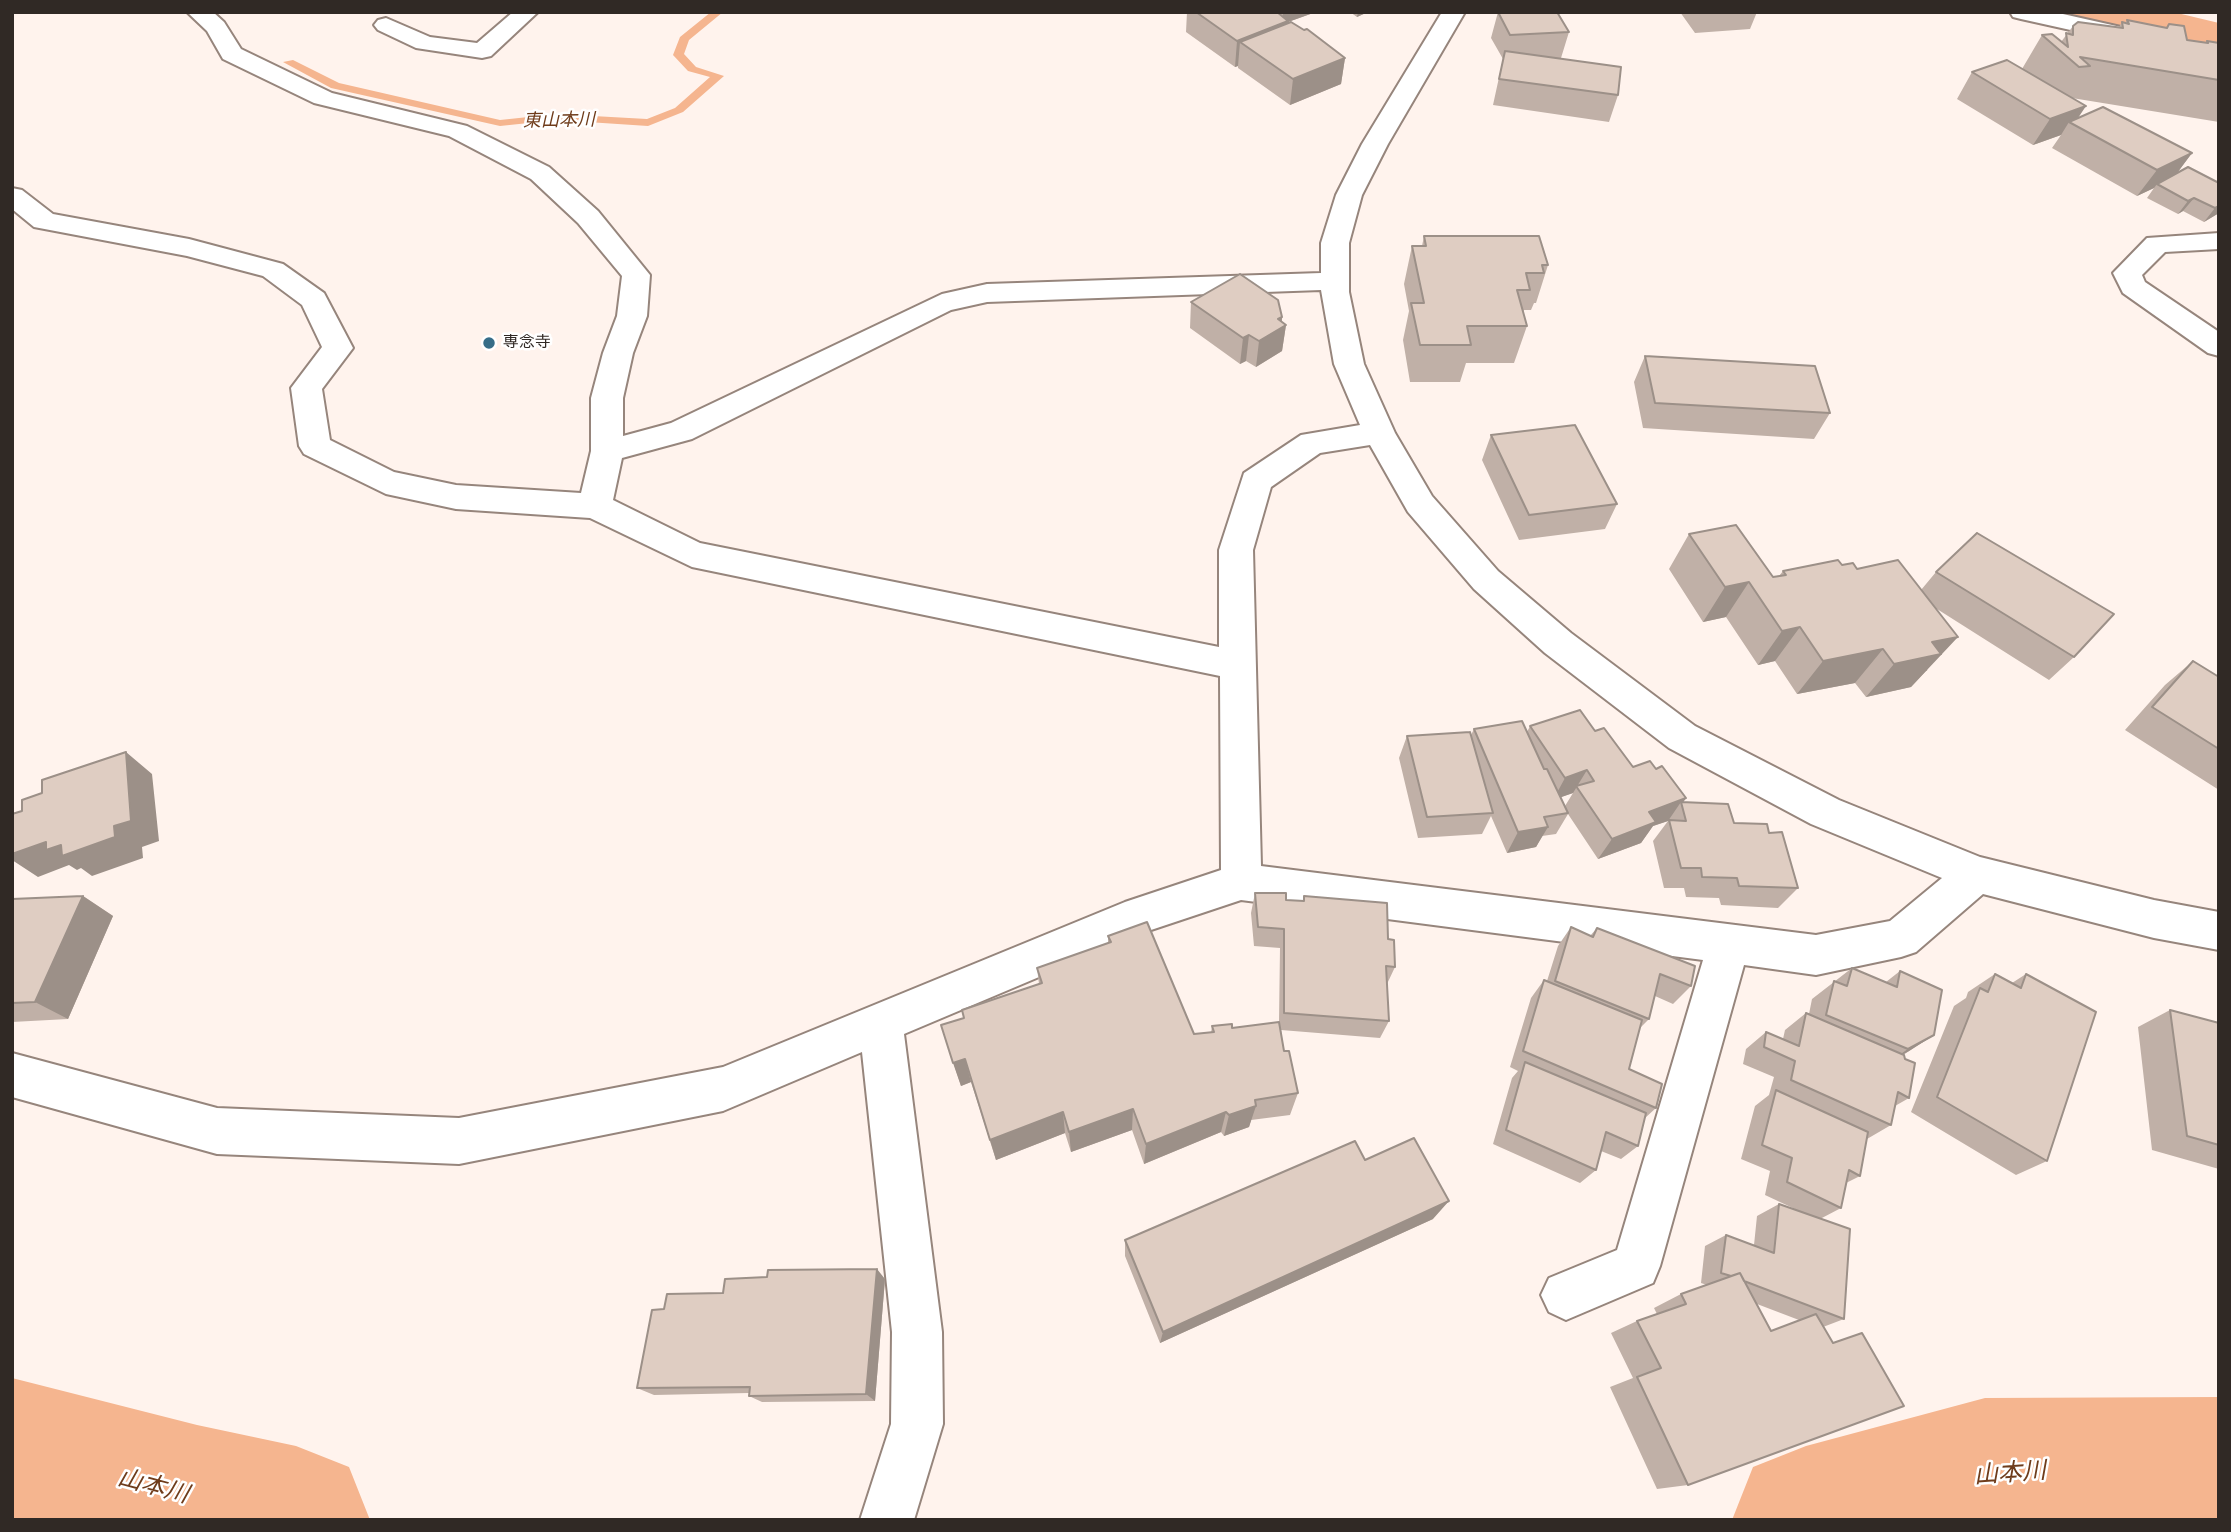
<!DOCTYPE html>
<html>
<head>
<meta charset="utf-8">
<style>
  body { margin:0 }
  #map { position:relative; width:2231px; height:1532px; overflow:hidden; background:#fff3ed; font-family:"Archivo Narrow",sans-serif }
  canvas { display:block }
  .frame { position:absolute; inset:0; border:14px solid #302925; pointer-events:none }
</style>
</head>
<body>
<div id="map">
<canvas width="2231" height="1532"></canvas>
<div class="frame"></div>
</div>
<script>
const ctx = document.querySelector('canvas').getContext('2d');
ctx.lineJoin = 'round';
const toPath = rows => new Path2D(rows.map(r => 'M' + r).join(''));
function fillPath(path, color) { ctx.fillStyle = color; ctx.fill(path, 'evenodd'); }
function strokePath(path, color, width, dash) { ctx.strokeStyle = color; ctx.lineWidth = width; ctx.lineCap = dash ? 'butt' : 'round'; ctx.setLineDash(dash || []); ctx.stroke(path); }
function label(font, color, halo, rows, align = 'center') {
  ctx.font = font + ' "Archivo Narrow","Noto Sans JP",sans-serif'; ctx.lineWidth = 5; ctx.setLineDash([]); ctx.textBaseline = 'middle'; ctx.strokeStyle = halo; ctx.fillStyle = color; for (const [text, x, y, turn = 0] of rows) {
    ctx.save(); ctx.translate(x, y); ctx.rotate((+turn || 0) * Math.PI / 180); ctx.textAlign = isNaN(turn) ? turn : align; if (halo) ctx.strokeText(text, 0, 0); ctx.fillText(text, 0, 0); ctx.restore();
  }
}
fillPath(toPath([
  [711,12,723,12,689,40,684,54,696,67,724,76,683,112,648,126,557,120,500,126,331,88,283,62,293,60,339,83,500,120,557,114,647,119,675,108,710,77,688,71,673,55,680,37,711,12]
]), '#f5b58f');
fillPath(toPath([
  [2059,12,2173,12,2219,23,2219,63,2068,26,2059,12],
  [12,1378,197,1425,296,1446,349,1467,370,1520,12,1520,12,1378],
  [2219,1397,2219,1520,1732,1520,1753,1467,1806,1446,1985,1398,2219,1397]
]), '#f5b58f');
const minor = toPath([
  [187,12,213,12,224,22,241,49,332,93,467,126,549,167,598,211,650,275,647,316,633,353,623,398,623,436,671,423,942,294,987,284,1321,273,1321,243,1336,195,1362,144,1442,12,1465,12,1388,144,1362,195,1349,243,1349,292,1364,364,1395,433,1432,496,1498,571,1571,633,1695,726,1839,800,1980,857,2154,900,2219,912,2219,950,2154,938,1983,894,1916,952,1901,957,1816,975,1744,965,1660,1266,1653,1283,1566,1320,1549,1312,1541,1295,1549,1278,1617,1250,1703,960,1241,900,1148,931,904,1034,942,1332,943,1424,914,1520,860,1520,891,1424,892,1332,862,1052,723,1111,459,1164,217,1154,12,1097,12,1053,217,1108,459,1118,723,1067,1125,902,1221,870,1220,676,692,567,590,518,456,509,386,494,304,454,299,446,291,388,322,347,302,305,263,276,187,256,34,227,12,209,12,188,22,190,53,214,189,239,283,264,324,293,353,348,322,389,330,440,394,472,456,485,581,493,591,451,591,398,603,353,617,316,622,276,578,223,531,179,449,136,314,103,223,59,207,31,187,12],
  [1321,290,1334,364,1360,425,1301,435,1244,473,1219,550,1219,647,700,543,613,500,622,458,692,439,951,310,987,302,1321,290],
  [1370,445,1408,512,1474,589,1545,653,1669,748,1811,824,1942,878,1890,921,1816,935,1261,866,1253,550,1271,487,1320,453,1370,445],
  [513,12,538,12,491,56,482,58,416,48,378,30,374,25,378,20,386,18,430,37,477,43,513,12],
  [2010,12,2054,12,2219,49,2219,63,2021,19,2013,17,2010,12],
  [2219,233,2219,249,2165,252,2142,275,2145,282,2219,332,2219,356,2208,353,2123,293,2113,273,2147,238,2219,233]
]);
strokePath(minor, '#96857c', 4);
fillPath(minor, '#fff');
fillPath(toPath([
  [1187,12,1316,12,1288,22,1288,23,1345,58,1341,84,1290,105,1238,68,1238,66,1235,67,1186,32],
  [1350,12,1368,12,1357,17],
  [1498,12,1569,32,1561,58,1618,95,1609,122,1493,105,1503,59,1491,38],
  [1680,12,1757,12,1750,29,1695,33],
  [2127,20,2187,40,2206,43,2207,41,2219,43,2219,122,2072,98,2078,118,2192,153,2176,174,2188,167,2219,213,2204,222,2183,211,2178,214,2147,198,2154,188,2137,196,2052,148,2061,135,2033,145,1957,99,1972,72,2022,69,2042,35,2061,42,2073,26,2119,27,2122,22,2125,23],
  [1424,236,1548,265,1536,303,1534,303,1531,310,1524,310,1523,312,1527,326,1514,363,1466,363,1460,382,1410,382,1403,340,1409,311,1404,284,1412,246,1422,246],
  [1191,302,1282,317,1282,322,1286,325,1282,351,1256,367,1246,361,1240,364,1190,328],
  [1645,356,1830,413,1814,439,1643,428,1634,382],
  [1491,435,1617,504,1605,529,1519,540,1482,460],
  [1689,534,1773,577,1779,576,1783,571,1842,565,1857,569,1921,590,1936,572,2074,657,2049,680,1937,609,1927,671,1926,671,1911,687,1866,697,1855,683,1797,694,1775,661,1758,665,1726,617,1703,622,1669,569],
  [2193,661,2219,677,2219,790,2125,730,2165,685],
  [1530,726,1595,731,1633,767,1656,769,1686,798,1683,802,1734,823,1769,833,1798,888,1778,908,1721,905,1719,898,1686,897,1684,888,1664,888,1653,841,1668,821,1653,826,1641,843,1598,859,1568,814,1556,834,1542,836,1536,847,1507,853,1491,816,1482,834,1418,838,1399,758,1407,736,1471,735,1474,729,1527,732],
  [1573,793,1565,806,1561,797],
  [1255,893,1286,900,1303,901,1304,896,1388,939,1395,967,1387,984,1389,1021,1380,1038,1281,1030,1284,1051,1298,1093,1290,1115,1251,1120,1249,1127,1224,1136,1221,1132,1144,1164,1132,1130,1071,1152,1065,1133,996,1160,971,1082,961,1086,941,1025,964,1018,1039,984,1037,968,1108,943,1108,936,1194,1034,1211,1033,1212,1026,1232,1028,1279,1022,1280,948,1254,946,1251,913],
  [83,896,113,916,68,1019,12,1022,12,897,16,899],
  [1571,927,1590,936,1597,928,1691,986,1673,1004,1655,996,1649,1019,1639,1029,1629,1069,1656,1108,1645,1118,1638,1146,1621,1159,1601,1151,1596,1170,1580,1183,1493,1144,1512,1078,1518,1071,1510,1067,1531,998,1544,980,1547,981,1558,946],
  [1852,968,1886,982,1900,971,1934,1035,1903,1055,1909,1098,1895,1106,1891,1125,1867,1139,1860,1176,1846,1183,1841,1208,1820,1219,1844,1319,1823,1327,1832,1343,1862,1333,1688,1485,1657,1489,1610,1387,1633,1378,1611,1333,1637,1321,1657,1314,1654,1308,1681,1294,1707,1285,1701,1283,1705,1246,1726,1235,1754,1245,1757,1216,1779,1204,1795,1209,1765,1195,1770,1171,1741,1159,1755,1106,1769,1095,1774,1077,1743,1064,1746,1049,1766,1032,1783,1039,1785,1030,1806,1013,1809,1014,1812,999],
  [1757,1304,1799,1320,1771,1331],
  [1995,974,2012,983,2026,974,2047,1161,2016,1175,1911,1112,1954,1006,1966,998,1968,992],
  [2170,1010,2219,1023,2219,1169,2152,1150,2138,1027],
  [1365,1160,1433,1219,1160,1343,1125,1256,1125,1240],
  [885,1279,875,1401,762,1402,749,1396,749,1393,654,1395,637,1388,664,1309,723,1293]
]), '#c0b0a7');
fillPath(toPath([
  [1283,12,1316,12,1288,22,1285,47,1240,42,1238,66,1235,67,1237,41,1282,24],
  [1358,12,1368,12,1357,17],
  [1345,58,1341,84,1290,105,1293,79],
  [2086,106,2074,124,2069,122,2061,135,2033,145,2050,119],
  [2192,153,2172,180,2157,184,2154,188,2137,196,2157,170],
  [2194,198,2183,211,2178,214,2188,201],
  [2219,206,2219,213,2204,222,2215,208],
  [1282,317,1281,328,1286,325,1282,351,1256,367,1259,341,1278,319],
  [1249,335,1246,361,1240,364,1243,338],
  [1749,582,1726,617,1703,622,1725,587],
  [1800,627,1775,661,1758,665,1782,631],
  [1958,637,1911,687,1866,697,1894,664,1932,642],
  [1883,649,1855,683,1797,694,1823,661],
  [126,752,152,774,159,841,142,847,143,858,92,876,81,868,77,870,69,865,38,877,12,860,12,854,46,842,114,826],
  [1587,770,1573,793,1553,800,1565,778],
  [1686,798,1682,804,1681,802,1668,821,1653,826,1641,843,1598,859,1612,839,1649,812],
  [1548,827,1536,847,1507,853,1518,832],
  [83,896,113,916,68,1019,35,1002],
  [1934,1035,1909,1051,1883,1066,1908,1049],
  [965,1059,971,1082,961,1086,953,1063],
  [1256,1106,1249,1127,1224,1136,1229,1115],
  [1133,1109,1132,1130,1071,1152,1069,1132],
  [1063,1112,1065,1133,996,1160,990,1140],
  [1226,1112,1221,1132,1144,1164,1146,1144],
  [1449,1201,1433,1219,1160,1343,1163,1332],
  [877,1269,885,1279,875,1401,866,1394]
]), '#9c9088');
const building = toPath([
  [1196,12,1277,12,1288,21,1237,41,1196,12],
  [1498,12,1557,12,1569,32,1510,35,1498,12],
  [2127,20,2167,28,2169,24,2184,26,2187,40,2208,43,2207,41,2219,43,2219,80,2080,57,2090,66,2079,67,2042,35,2052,34,2068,47,2066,33,2073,35,2073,26,2078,22,2123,28,2122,22,2129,24,2127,20],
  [1291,22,1304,30,1307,29,1345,58,1293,79,1240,42,1291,22],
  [1505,51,1621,67,1618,95,1499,79,1505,51],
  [2007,60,2086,106,2050,119,1972,72,2007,60],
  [2103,107,2192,153,2157,170,2069,122,2103,107],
  [2188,167,2219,183,2219,206,2215,208,2194,198,2188,201,2157,184,2188,167],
  [1424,236,1539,236,1548,265,1542,265,1544,273,1526,273,1530,290,1517,290,1527,326,1467,326,1471,345,1420,345,1411,303,1424,303,1412,246,1426,246,1424,236],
  [1240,274,1278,300,1282,317,1278,319,1286,325,1259,341,1249,335,1243,338,1191,302,1240,274],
  [1645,356,1815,366,1830,413,1655,403,1645,356],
  [1575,425,1617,504,1529,515,1491,435,1575,425],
  [1736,525,1773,577,1786,575,1783,571,1838,560,1842,565,1853,563,1857,569,1898,560,1958,637,1932,642,1941,654,1894,664,1883,649,1823,661,1800,627,1782,631,1749,582,1725,587,1689,534,1736,525],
  [1977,533,2114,614,2074,657,1936,572,1977,533],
  [2193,661,2219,677,2219,749,2152,707,2193,661],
  [1580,710,1595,731,1604,728,1633,767,1650,761,1656,769,1662,766,1686,798,1649,812,1656,822,1612,839,1576,786,1594,781,1587,770,1565,778,1530,726,1580,710],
  [1522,721,1544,769,1547,769,1568,813,1544,817,1548,827,1518,832,1474,729,1522,721],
  [1470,732,1493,813,1427,817,1407,736,1470,732],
  [126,752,131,821,114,826,115,837,62,856,61,845,46,850,46,842,12,854,12,814,22,811,22,800,42,793,42,780,126,752],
  [1681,802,1728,804,1734,823,1767,824,1769,833,1782,832,1798,888,1739,886,1737,878,1702,877,1701,868,1681,868,1669,820,1686,821,1681,802],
  [1255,893,1286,893,1286,900,1304,901,1304,896,1387,903,1388,939,1394,940,1395,967,1386,966,1389,1021,1284,1013,1284,929,1258,927,1255,893],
  [83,896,35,1002,12,1003,12,899,83,896],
  [1147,922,1194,1034,1214,1032,1212,1026,1232,1024,1232,1028,1279,1022,1284,1051,1289,1051,1298,1093,1255,1100,1256,1106,1229,1115,1226,1112,1146,1144,1133,1109,1069,1132,1063,1112,990,1140,965,1059,953,1063,941,1025,964,1018,962,1010,1042,983,1037,968,1111,942,1108,936,1147,922],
  [1571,927,1593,937,1597,928,1695,966,1691,986,1660,974,1649,1019,1555,981,1571,927],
  [1852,968,1897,987,1900,971,1942,990,1934,1035,1908,1049,1826,1015,1834,981,1847,986,1852,968],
  [1995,974,2021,988,2026,974,2096,1012,2047,1161,1937,1097,1980,988,1988,992,1995,974],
  [1544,980,1642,1020,1629,1069,1662,1084,1656,1108,1523,1051,1544,980],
  [2170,1010,2219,1023,2219,1145,2187,1136,2170,1010],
  [1806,1013,1904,1055,1905,1059,1915,1063,1909,1098,1898,1092,1891,1125,1791,1080,1795,1061,1764,1047,1766,1032,1799,1046,1806,1013],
  [1525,1062,1646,1113,1638,1146,1606,1132,1596,1170,1506,1130,1525,1062],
  [1776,1090,1868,1132,1860,1176,1849,1170,1841,1208,1787,1182,1792,1158,1762,1145,1776,1090],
  [1414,1138,1449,1201,1163,1332,1125,1240,1355,1141,1365,1160,1414,1138],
  [1779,1204,1850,1229,1844,1319,1744,1281,1740,1273,1731,1276,1721,1273,1726,1235,1774,1253,1779,1204],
  [877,1269,866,1394,749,1396,750,1387,637,1388,652,1310,664,1309,667,1294,723,1293,725,1279,767,1277,768,1270,877,1269],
  [1740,1273,1771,1331,1816,1314,1833,1343,1862,1333,1904,1406,1688,1485,1637,1377,1661,1368,1637,1321,1686,1304,1681,1294,1740,1273]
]);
fillPath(building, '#dfcdc2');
strokePath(building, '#9c9088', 2);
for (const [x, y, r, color] of [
  [489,343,7,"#366d88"]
]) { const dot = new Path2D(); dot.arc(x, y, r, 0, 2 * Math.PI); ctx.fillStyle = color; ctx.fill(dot); strokePath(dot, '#fff', 2.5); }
label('16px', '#302925', '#fff', [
  ["専念寺",503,343]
], 'left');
label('italic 18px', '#6f3c1b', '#fff', [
  ["東山本川",559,121,-1]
]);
label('italic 24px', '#6f3c1b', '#fff', [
  ["山本川",2010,1474,-4],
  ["山本川",153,1487,15]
]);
</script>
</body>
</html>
